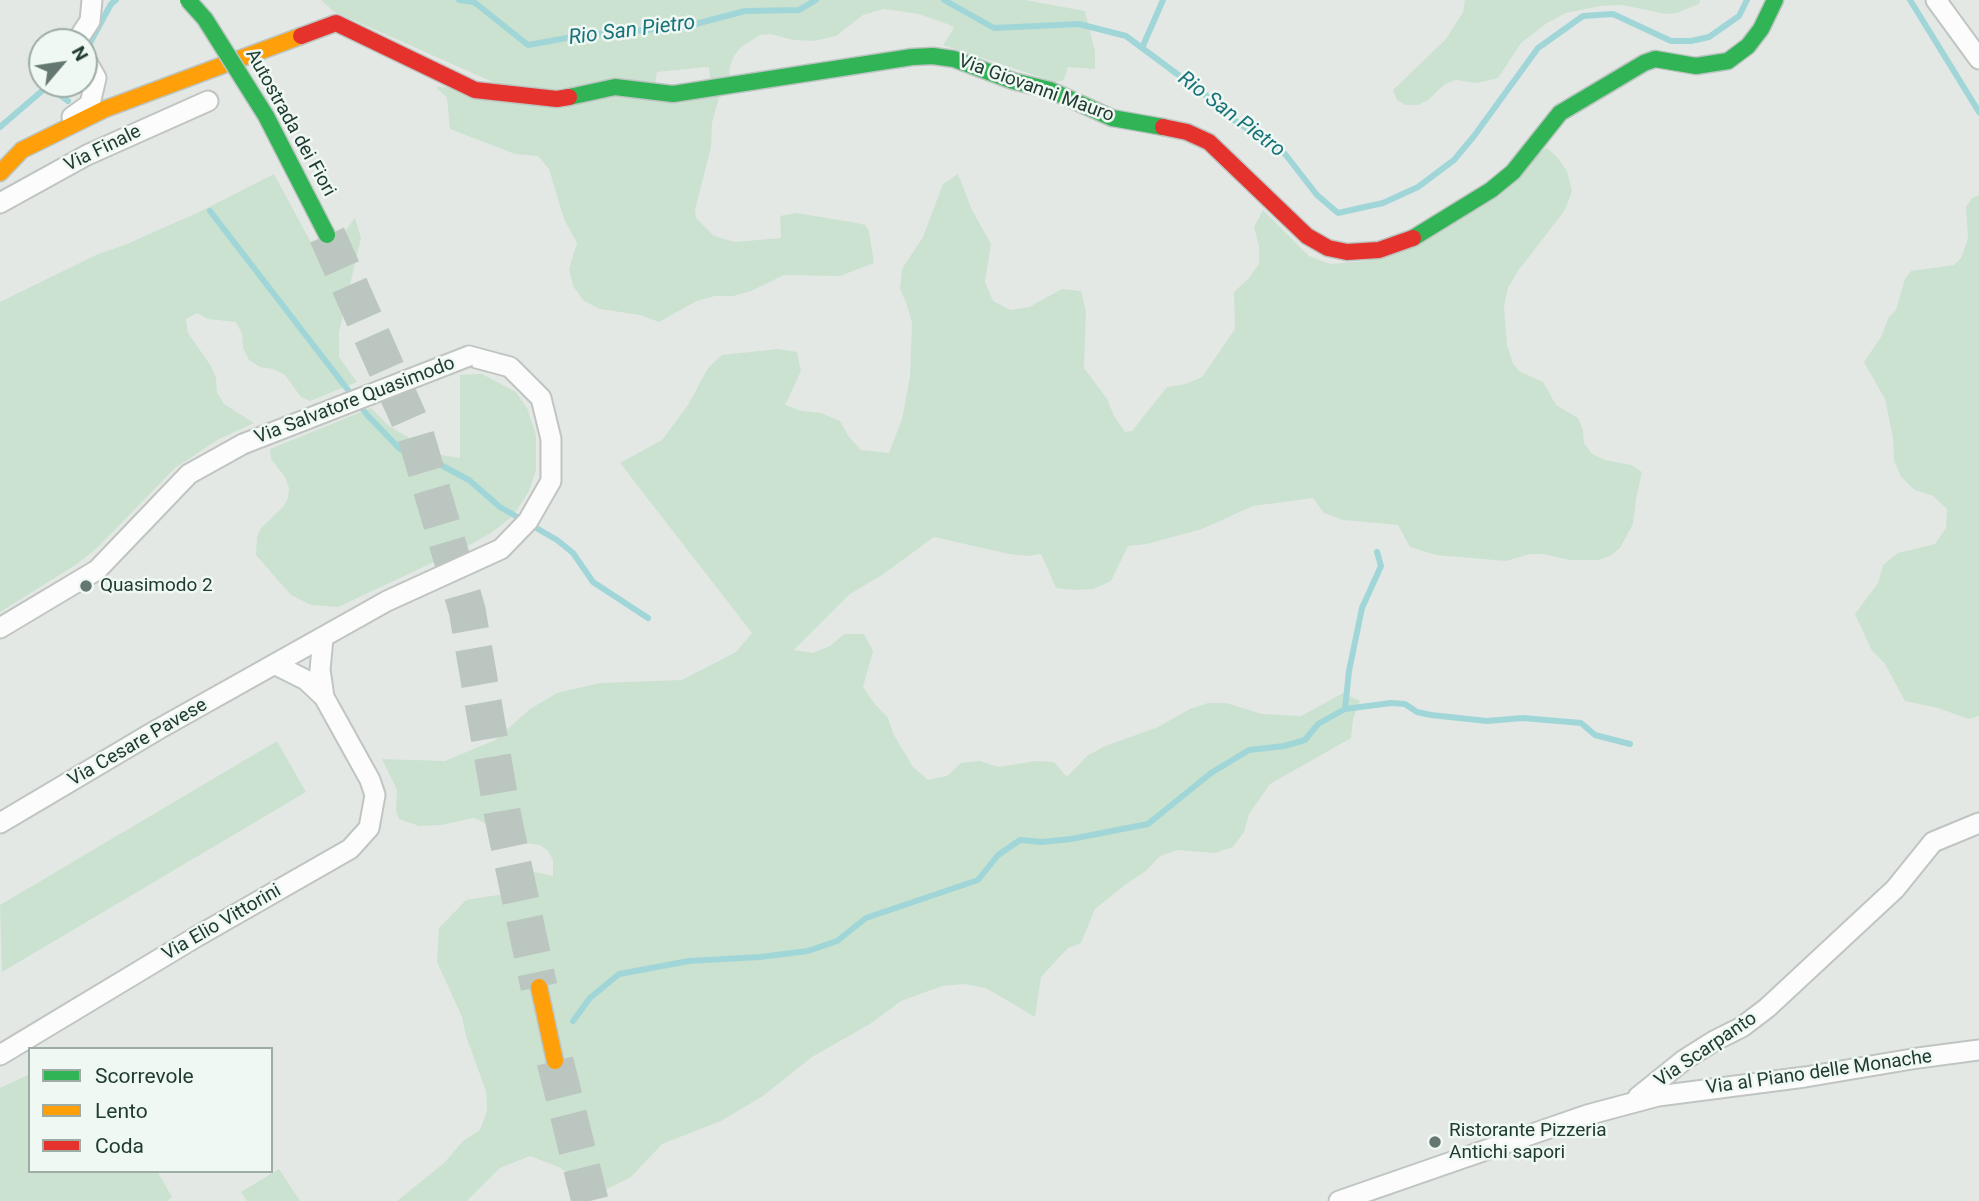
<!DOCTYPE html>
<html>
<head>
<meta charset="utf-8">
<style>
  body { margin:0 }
  #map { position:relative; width:1979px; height:1201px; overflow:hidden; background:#e3e8e5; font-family:Roboto,sans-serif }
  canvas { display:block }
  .legend { position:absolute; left:28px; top:1047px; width:245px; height:126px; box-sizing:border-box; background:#f0f8f3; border:2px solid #9dada6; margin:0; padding:9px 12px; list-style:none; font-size:21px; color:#203c32 }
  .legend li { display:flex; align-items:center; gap:14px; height:35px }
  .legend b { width:35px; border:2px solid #9dada6 }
  .north { position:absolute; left:28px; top:28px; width:70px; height:70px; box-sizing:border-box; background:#f0f8f3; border:2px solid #9dada6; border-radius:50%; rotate:61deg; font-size:19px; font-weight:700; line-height:28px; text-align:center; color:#203c32 }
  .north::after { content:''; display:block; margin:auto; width:24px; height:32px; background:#647871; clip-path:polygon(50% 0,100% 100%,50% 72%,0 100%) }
</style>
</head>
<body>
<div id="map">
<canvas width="1979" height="1201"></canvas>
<ul class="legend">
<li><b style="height:9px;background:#30b455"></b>Scorrevole</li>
<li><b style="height:9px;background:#ff9f0a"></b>Lento</li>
<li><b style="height:9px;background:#e5322d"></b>Coda</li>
</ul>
<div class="north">N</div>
</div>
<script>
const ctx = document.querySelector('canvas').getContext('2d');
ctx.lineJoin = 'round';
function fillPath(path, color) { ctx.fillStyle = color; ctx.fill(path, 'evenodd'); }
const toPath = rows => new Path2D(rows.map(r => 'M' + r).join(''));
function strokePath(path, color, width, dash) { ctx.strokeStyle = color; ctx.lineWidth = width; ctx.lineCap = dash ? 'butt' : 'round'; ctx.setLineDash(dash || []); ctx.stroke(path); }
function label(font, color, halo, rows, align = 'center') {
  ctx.font = font + ' Roboto,sans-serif'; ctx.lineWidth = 5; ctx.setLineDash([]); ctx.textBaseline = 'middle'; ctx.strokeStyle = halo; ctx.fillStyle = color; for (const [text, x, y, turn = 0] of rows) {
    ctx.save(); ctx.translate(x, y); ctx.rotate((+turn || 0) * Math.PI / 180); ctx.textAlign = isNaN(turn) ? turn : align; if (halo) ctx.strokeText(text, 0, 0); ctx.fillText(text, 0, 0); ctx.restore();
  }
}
fillPath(toPath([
  [321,0,1025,0,1085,11,1095,51,1095,69,1068,67,1064,80,1055,82,943,45,954,28,950,25,919,14,884,9,863,15,836,36,814,41,793,40,771,34,760,35,741,47,734,56,730,66,729,80,710,82,709,67,706,67,657,72,655,84,515,92,333,11],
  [1465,0,1700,0,1699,4,1676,13,1666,14,1622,5,1600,6,1566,13,1547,23,1521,43,1498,78,1477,83,1456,80,1445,84,1428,100,1418,105,1406,105,1397,100,1393,90,1446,39,1463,12],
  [436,87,720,94,712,123,711,147,695,210,696,218,714,236,735,242,781,238,780,216,796,213,852,222,865,225,869,231,874,263,840,276,784,275,751,291,733,296,715,296,697,301,659,322,640,315,600,309,584,301,573,286,569,269,577,243,564,219,549,169,538,156,515,154,450,129,447,98],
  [1547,148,1557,157,1567,171,1572,191,1565,210,1518,271,1508,288,1504,306,1507,345,1513,364,1519,371,1543,382,1556,405,1578,418,1583,430,1584,443,1592,454,1605,460,1631,465,1642,472,1636,499,1633,524,1620,548,1610,556,1598,560,1570,560,1544,554,1530,554,1506,561,1436,555,1410,547,1398,525,1343,520,1324,513,1313,498,1253,506,1202,529,1147,544,1128,546,1111,581,1093,589,1075,590,1056,588,1041,554,1028,556,1009,554,934,537,882,575,850,594,794,650,813,653,830,646,844,634,864,634,873,651,863,687,874,703,888,718,894,735,913,767,928,780,947,776,961,763,980,761,998,767,1036,761,1054,762,1067,777,1087,756,1103,747,1158,727,1190,709,1208,703,1226,703,1262,714,1301,716,1343,693,1360,701,1353,719,1351,738,1270,784,1249,814,1244,832,1233,847,1215,853,1177,850,1160,856,1147,870,1125,885,1095,909,1081,943,1068,948,1041,977,1035,1017,986,988,964,984,942,986,901,1001,870,1024,812,1057,763,1096,721,1121,662,1144,631,1177,605,1190,586,1186,559,1167,530,1156,500,1168,467,1201,397,1201,444,1163,463,1141,480,1130,487,1111,486,1091,466,1036,462,1017,437,962,439,928,466,900,504,894,521,886,535,872,553,876,553,860,548,851,540,845,508,841,498,838,483,822,474,818,441,825,419,826,399,819,396,811,397,790,382,759,445,761,495,740,530,709,557,693,600,683,682,680,736,652,752,633,620,463,662,440,688,405,708,368,722,355,778,349,797,352,801,371,785,405,802,411,821,413,840,421,849,437,861,450,889,453,902,419,910,377,912,323,907,305,900,289,902,269,923,237,943,184,958,174,972,210,991,244,985,282,993,301,1010,310,1029,307,1062,289,1081,291,1086,311,1084,368,1107,399,1114,416,1125,432,1132,431,1167,387,1186,384,1202,377,1235,329,1234,292,1248,279,1259,264,1259,246,1254,227,1263,210,1309,256,1330,264,1366,261],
  [274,174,315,250,340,238,355,218,361,238,339,332,339,357,357,382,310,401,301,397,285,375,273,369,260,367,249,360,243,348,242,334,236,322,208,319,197,313,186,319,188,333,211,366,216,378,217,392,224,404,254,423,219,439,175,468,98,547,77,564,0,612,0,302,96,255,127,244,199,212],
  [1979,195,1979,716,1969,719,1938,708,1905,701,1885,664,1871,649,1855,614,1878,583,1883,565,1898,553,1935,544,1946,528,1947,509,1933,496,1915,490,1901,477,1894,460,1893,438,1885,399,1864,362,1881,337,1889,317,1896,310,1905,279,1911,271,1954,265,1961,258,1968,238,1966,207,1972,198],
  [482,374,516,392,528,410,536,435,536,470,529,491,513,516,491,533,466,547,338,607,311,605,291,595,256,555,257,537,261,528,283,507,288,498,289,488,285,477,271,459,270,449,371,408,388,425,435,454,460,458,460,375],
  [277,741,306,792,2,972,0,905],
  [30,1074,30,1171,157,1171,172,1197,167,1201,0,1201,0,1088],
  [279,1169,300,1201,247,1201,241,1192]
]), '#cbe2d0');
strokePath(toPath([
  [459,0,474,2,528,45,583,35,684,27,745,11,799,10,816,0],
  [944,0,994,28,1079,24,1126,36,1208,97,1228,116,1285,154,1317,195,1338,213,1383,203,1418,187,1454,160,1474,136,1538,48,1583,16,1613,14,1671,41,1691,41,1709,37,1739,16,1747,0],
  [1910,0,1979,112],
  [1142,48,1163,0],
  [84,54,111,4,116,0],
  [48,86,68,101],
  [0,127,50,84],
  [210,211,368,416,400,449,441,465,469,480,500,507,557,540,573,553,593,582,648,618],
  [1345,709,1349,671,1362,608,1381,566,1377,552],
  [573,1021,590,998,619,974,689,961,760,957,808,951,837,941,866,918,978,880,998,855,1020,840,1042,842,1071,839,1148,824,1211,773,1249,750,1284,746,1305,740,1318,724,1345,709,1391,703,1405,704,1417,712,1431,715,1487,721,1523,718,1581,723,1595,735,1630,744]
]), '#a1d6d8', 6);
strokePath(toPath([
  [327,235,415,433,467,610,503,817,539,987],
  [555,1061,590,1201]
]), '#bcc6c1', 37, [37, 18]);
const street = toPath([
  [1936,0,1979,59],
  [76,42,90,21,92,0],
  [72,117,90,104,96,78,84,57],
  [0,203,87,155,208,101],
  [0,628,97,570,189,474,243,444],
  [323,638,320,670,324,697],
  [0,823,157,730,387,601,501,549,528,521,551,481,551,439,541,398,510,367,469,356],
  [0,1055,196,937,350,849,369,828,375,795,370,780,324,697,306,680,276,665],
  [1638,1097,1684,1060,1714,1041,1742,1027,1767,1008,1895,889,1933,842,1979,823],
  [1339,1201,1587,1115,1658,1096,1805,1077,1918,1058,1979,1050]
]);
const fast = toPath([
  [569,97,615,87,673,94,912,57,933,56,954,59,1013,81,1050,90,1112,118,1163,127],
  [1413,238,1491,190,1513,172,1560,113,1644,63,1655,59,1696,66,1728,61,1748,46,1761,29,1775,0]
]);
const slow = toPath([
  [0,173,22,150,105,109,301,36],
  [539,987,555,1061]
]);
const jam = toPath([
  [301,36,336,23,475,90,557,99,569,97],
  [1163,127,1187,132,1209,142,1307,236,1328,248,1347,252,1379,250,1413,238]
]);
strokePath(street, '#c0c5c2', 23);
strokePath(fast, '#bcc4c1', 19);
strokePath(slow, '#bcc4c1', 19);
strokePath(jam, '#bcc4c1', 19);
strokePath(street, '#fbfcfb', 19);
strokePath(fast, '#30b455', 16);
strokePath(slow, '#ff9f0a', 16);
strokePath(jam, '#e5322d', 16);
const streetBridge = toPath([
  [243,444,469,356]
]);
const fastBridge = toPath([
  [188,0,205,19,266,116,327,235]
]);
strokePath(streetBridge, '#c0c5c2', 23, []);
strokePath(fastBridge, '#bbc5c1', 19, []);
strokePath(streetBridge, '#fbfcfb', 19);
strokePath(fastBridge, '#30b455', 16);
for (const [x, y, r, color] of [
  [86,586,7,"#647871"],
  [1435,1142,7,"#647871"]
]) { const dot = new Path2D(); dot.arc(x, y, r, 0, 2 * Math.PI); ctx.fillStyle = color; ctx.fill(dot); strokePath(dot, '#f0f8f3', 2.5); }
label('19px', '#203c32', '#f0f8f3', [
  ["Via Giovanni Mauro",1036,89,20],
  ["Autostrada dei Fiori",290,123,61],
  ["Via Finale",103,149,-26],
  ["Via Salvatore Quasimodo",355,401,-21],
  ["Via Cesare Pavese",138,743,-30],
  ["Via Elio Vittorini",222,923,-30],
  ["Via Scarpanto",1706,1050,-34],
  ["Via al Piano delle Monache",1819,1073,-8]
]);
label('19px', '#203c32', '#f0f8f3', [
  ["Quasimodo 2",100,586],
  ["Ristorante Pizzeria",1449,1131],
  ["Antichi sapori",1449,1153]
], 'left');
label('italic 21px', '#18727a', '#f0f8f3', [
  ["Rio San Pietro",632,31,-7],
  ["Rio San Pietro",1231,115,37]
]);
</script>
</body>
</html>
